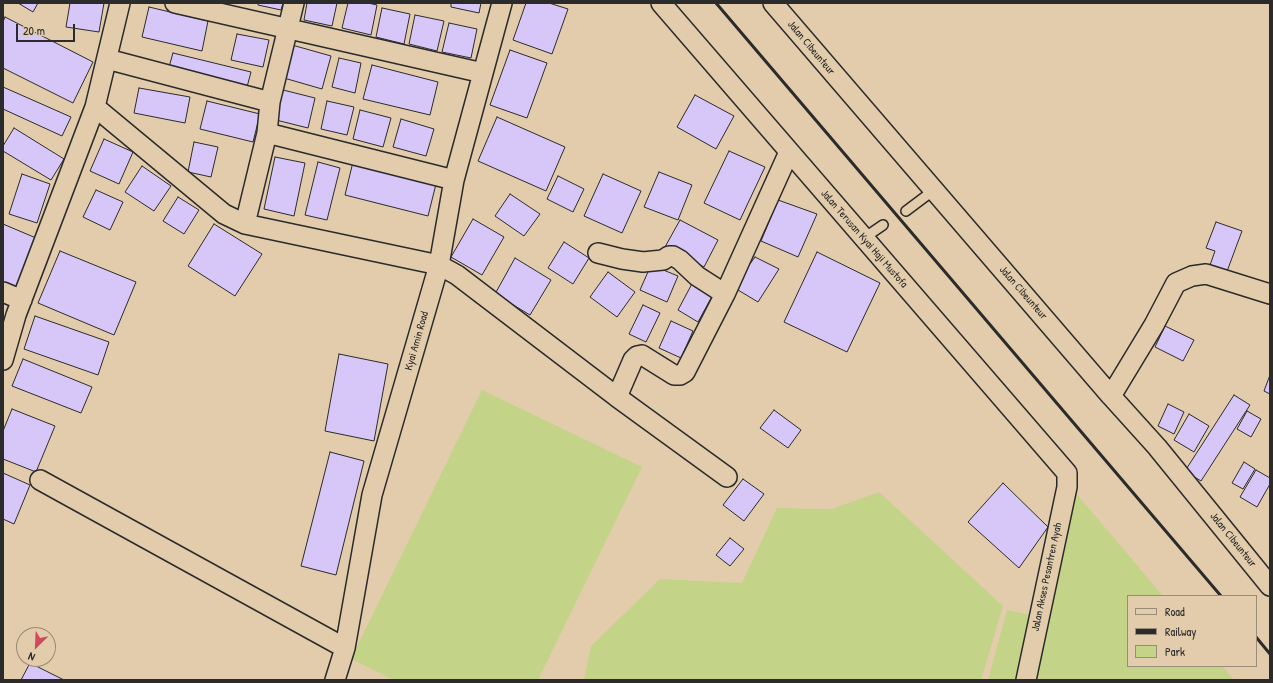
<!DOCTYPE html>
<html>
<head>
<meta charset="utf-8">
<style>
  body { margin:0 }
  #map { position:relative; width:1273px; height:683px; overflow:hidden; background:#e2ccab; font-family:"Patrick Hand",sans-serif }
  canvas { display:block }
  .frame { position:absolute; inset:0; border:4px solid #2b2b2b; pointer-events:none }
  .legend { position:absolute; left:1127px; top:595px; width:130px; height:72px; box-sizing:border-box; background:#e2ccab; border:1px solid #998c78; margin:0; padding:5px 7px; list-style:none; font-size:12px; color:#2b2b2b }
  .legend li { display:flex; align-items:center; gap:8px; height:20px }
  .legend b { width:20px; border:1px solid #998c78 }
  .north { position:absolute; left:16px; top:627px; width:40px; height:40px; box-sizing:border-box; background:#e2ccab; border:1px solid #998c78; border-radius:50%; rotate:204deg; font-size:11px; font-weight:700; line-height:16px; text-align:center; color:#2b2b2b }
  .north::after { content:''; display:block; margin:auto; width:14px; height:18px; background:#d1495b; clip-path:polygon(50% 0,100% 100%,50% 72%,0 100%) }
  .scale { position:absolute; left:16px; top:24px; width:59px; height:18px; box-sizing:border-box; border:2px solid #2b2b2b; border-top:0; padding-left:5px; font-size:12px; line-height:14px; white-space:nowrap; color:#2b2b2b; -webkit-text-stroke:3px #e2ccab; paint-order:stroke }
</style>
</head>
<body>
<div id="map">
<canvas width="1273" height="683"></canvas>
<div class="frame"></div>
<ul class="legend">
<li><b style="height:5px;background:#e2ccab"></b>Road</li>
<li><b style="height:5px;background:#2b2b2b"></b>Railway</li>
<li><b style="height:11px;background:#c3d488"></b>Park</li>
</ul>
<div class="north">N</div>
<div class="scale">20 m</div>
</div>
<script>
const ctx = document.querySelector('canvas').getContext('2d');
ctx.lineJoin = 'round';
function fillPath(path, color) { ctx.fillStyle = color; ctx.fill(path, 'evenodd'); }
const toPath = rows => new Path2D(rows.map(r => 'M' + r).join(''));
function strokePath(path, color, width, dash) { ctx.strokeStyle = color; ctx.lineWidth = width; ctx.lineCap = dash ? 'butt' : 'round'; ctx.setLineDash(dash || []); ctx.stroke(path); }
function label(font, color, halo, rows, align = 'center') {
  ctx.font = font + ' "Patrick Hand",sans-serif'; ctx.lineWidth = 3; ctx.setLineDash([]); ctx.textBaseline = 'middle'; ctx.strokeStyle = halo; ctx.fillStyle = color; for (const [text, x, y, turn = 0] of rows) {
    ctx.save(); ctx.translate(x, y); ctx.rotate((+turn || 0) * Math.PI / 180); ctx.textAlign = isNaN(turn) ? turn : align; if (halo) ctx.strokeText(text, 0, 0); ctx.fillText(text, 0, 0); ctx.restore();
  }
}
fillPath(toPath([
  [482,390,642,467,538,680,394,680,351,659],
  [879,492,1003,606,981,680,584,680,591,646,660,579,742,583,777,508,832,509],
  [1075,492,1163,596,1128,596,1128,666,1222,666,1234,680,988,680,1007,610,1039,617]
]), '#c3d488');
const building = toPath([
  [18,3,38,3,33,12,18,3],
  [70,3,104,3,99,32,66,27,70,3],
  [258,3,283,3,281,10,258,5,258,3],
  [307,3,337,3,332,26,304,20,307,3],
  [348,3,368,3,377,5,371,35,342,28,348,3],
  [451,3,481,3,479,13,451,7,451,3],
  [526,3,549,3,568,9,552,54,513,40,526,3],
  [149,7,208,21,202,51,142,37,149,7],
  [382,8,410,14,404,44,376,37,382,8],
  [415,15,444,21,437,51,409,44,415,15],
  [5,17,93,62,73,103,3,68,3,22,5,17],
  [449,23,477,29,471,58,442,52,449,23],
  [237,34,269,40,263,67,231,60,237,34],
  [292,45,331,56,322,89,284,78,292,45],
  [510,50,547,63,527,118,490,105,510,50],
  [173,53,251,72,247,87,169,67,173,53],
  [339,58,361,63,355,93,332,87,339,58],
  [372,65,438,82,430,115,363,99,372,65],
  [3,87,71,117,62,136,3,109,3,87],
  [139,88,190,97,185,123,134,113,139,88],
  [279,89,315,98,308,128,272,119,279,89],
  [695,95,734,116,716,149,677,127,695,95],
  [207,101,260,114,253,142,200,129,207,101],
  [327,101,354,107,347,135,321,129,327,101],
  [360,110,391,118,383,147,353,139,360,110],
  [497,117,565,147,546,191,478,161,497,117],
  [401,119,434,129,426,156,393,147,401,119],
  [14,128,64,159,51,180,3,151,3,146,14,128],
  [104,139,133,152,119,184,90,171,104,139],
  [194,142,218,147,211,177,188,172,194,142],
  [729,151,765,167,740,220,704,203,729,151],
  [275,157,305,163,294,216,264,209,275,157],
  [318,162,340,168,327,220,305,215,318,162],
  [353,162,436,184,428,216,345,195,353,162],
  [142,166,171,186,154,211,125,192,142,166],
  [659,172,692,185,678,220,644,207,659,172],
  [22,174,50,184,37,223,9,214,22,174],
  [603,174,641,191,622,233,584,216,603,174],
  [558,176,584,189,573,212,547,199,558,176],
  [96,190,123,202,110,230,83,217,96,190],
  [510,194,540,214,524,236,495,216,510,194],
  [178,197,199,210,184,234,163,221,178,197],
  [778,200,817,214,798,257,761,241,778,200],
  [473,219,504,237,482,275,451,257,473,219],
  [680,220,718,240,704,267,665,247,680,220],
  [1216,222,1242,231,1226,274,1209,268,1215,251,1206,248,1216,222],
  [3,224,36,238,15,289,3,283,3,224],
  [214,224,262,254,235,296,188,266,214,224],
  [564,242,589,258,573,284,548,268,564,242],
  [60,251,136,282,114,335,38,303,60,251],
  [817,252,880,283,847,352,784,322,817,252],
  [755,257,779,269,758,302,733,287,755,257],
  [515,258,551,280,530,315,495,294,515,258],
  [651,265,678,276,667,302,640,290,651,265],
  [608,272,635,292,617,317,590,297,608,272],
  [694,280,715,291,698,322,678,310,694,280],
  [643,305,660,313,646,342,629,334,643,305],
  [35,316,109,342,98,375,24,349,35,316],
  [671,321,693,331,681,358,659,348,671,321],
  [1165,326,1194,340,1183,361,1155,347,1165,326],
  [339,354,388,364,374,441,325,431,339,354],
  [23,359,92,387,81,413,12,386,23,359],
  [1270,375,1270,394,1264,391,1270,375],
  [1234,395,1250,405,1201,481,1185,471,1234,395],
  [1168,404,1184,412,1174,434,1158,426,1168,404],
  [12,409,55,426,36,472,3,459,3,431,12,409],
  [774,410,801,430,788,448,760,428,774,410],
  [1247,411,1261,419,1251,437,1237,429,1247,411],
  [1189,414,1209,426,1194,452,1174,440,1189,414],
  [330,452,364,461,336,575,301,566,330,452],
  [1244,462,1255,469,1243,489,1232,483,1244,462],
  [1256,470,1270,478,1270,484,1257,507,1240,497,1256,470],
  [3,473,30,485,14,524,3,519,3,473],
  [743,479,764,494,744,521,723,505,743,479],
  [1003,483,1048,527,1019,568,968,522,1003,483],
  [730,538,744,549,730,566,716,555,730,538],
  [30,663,64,680,21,680,30,663]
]);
fillPath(building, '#d6c7f8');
strokePath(building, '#2b2b2b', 1);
const lane = toPath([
  [906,211,934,190],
  [864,238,883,225]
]);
const street = toPath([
  [175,3,483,73],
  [294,3,270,102,267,133,454,180],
  [661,3,1067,473,1067,487,1026,680],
  [773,3,1111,396,1157,447,1270,586],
  [107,59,270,102],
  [95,107,224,214,245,224,439,265,457,275,617,397,727,477],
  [245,224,267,133],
  [598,253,622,259,643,262,663,260,669,256,673,256,680,260,697,276,725,294],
  [3,292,22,300],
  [3,360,16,315,95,107,120,3],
  [1111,396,1154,325,1176,283,1192,276,1206,274,1270,294],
  [617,397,633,360,637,356,642,355,674,375,680,375,685,372,725,294,789,152],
  [40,480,345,648],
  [335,680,345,648,372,495,439,265,454,180,502,3]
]);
strokePath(lane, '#2b2b2b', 12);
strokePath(street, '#2b2b2b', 22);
strokePath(lane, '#e2ccab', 9);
strokePath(street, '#e2ccab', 19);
strokePath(toPath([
  [716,3,1221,596],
  [1256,637,1270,654]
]), '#2b2b2b', 3);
label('11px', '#2b2b2b', '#e2ccab', [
  ["Jalan Cibeunteur",811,48,50],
  ["Jalan Terusan Kyai Haji Mustofa",864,239,49],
  ["Jalan Cibeunteur",1023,293,49],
  ["Kyai Amin Road",417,341,-74],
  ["Jalan Cibeunteur",1233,540,51],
  ["Jalan Akses Pesantren Ayah",1047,577,-78]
]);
</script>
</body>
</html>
